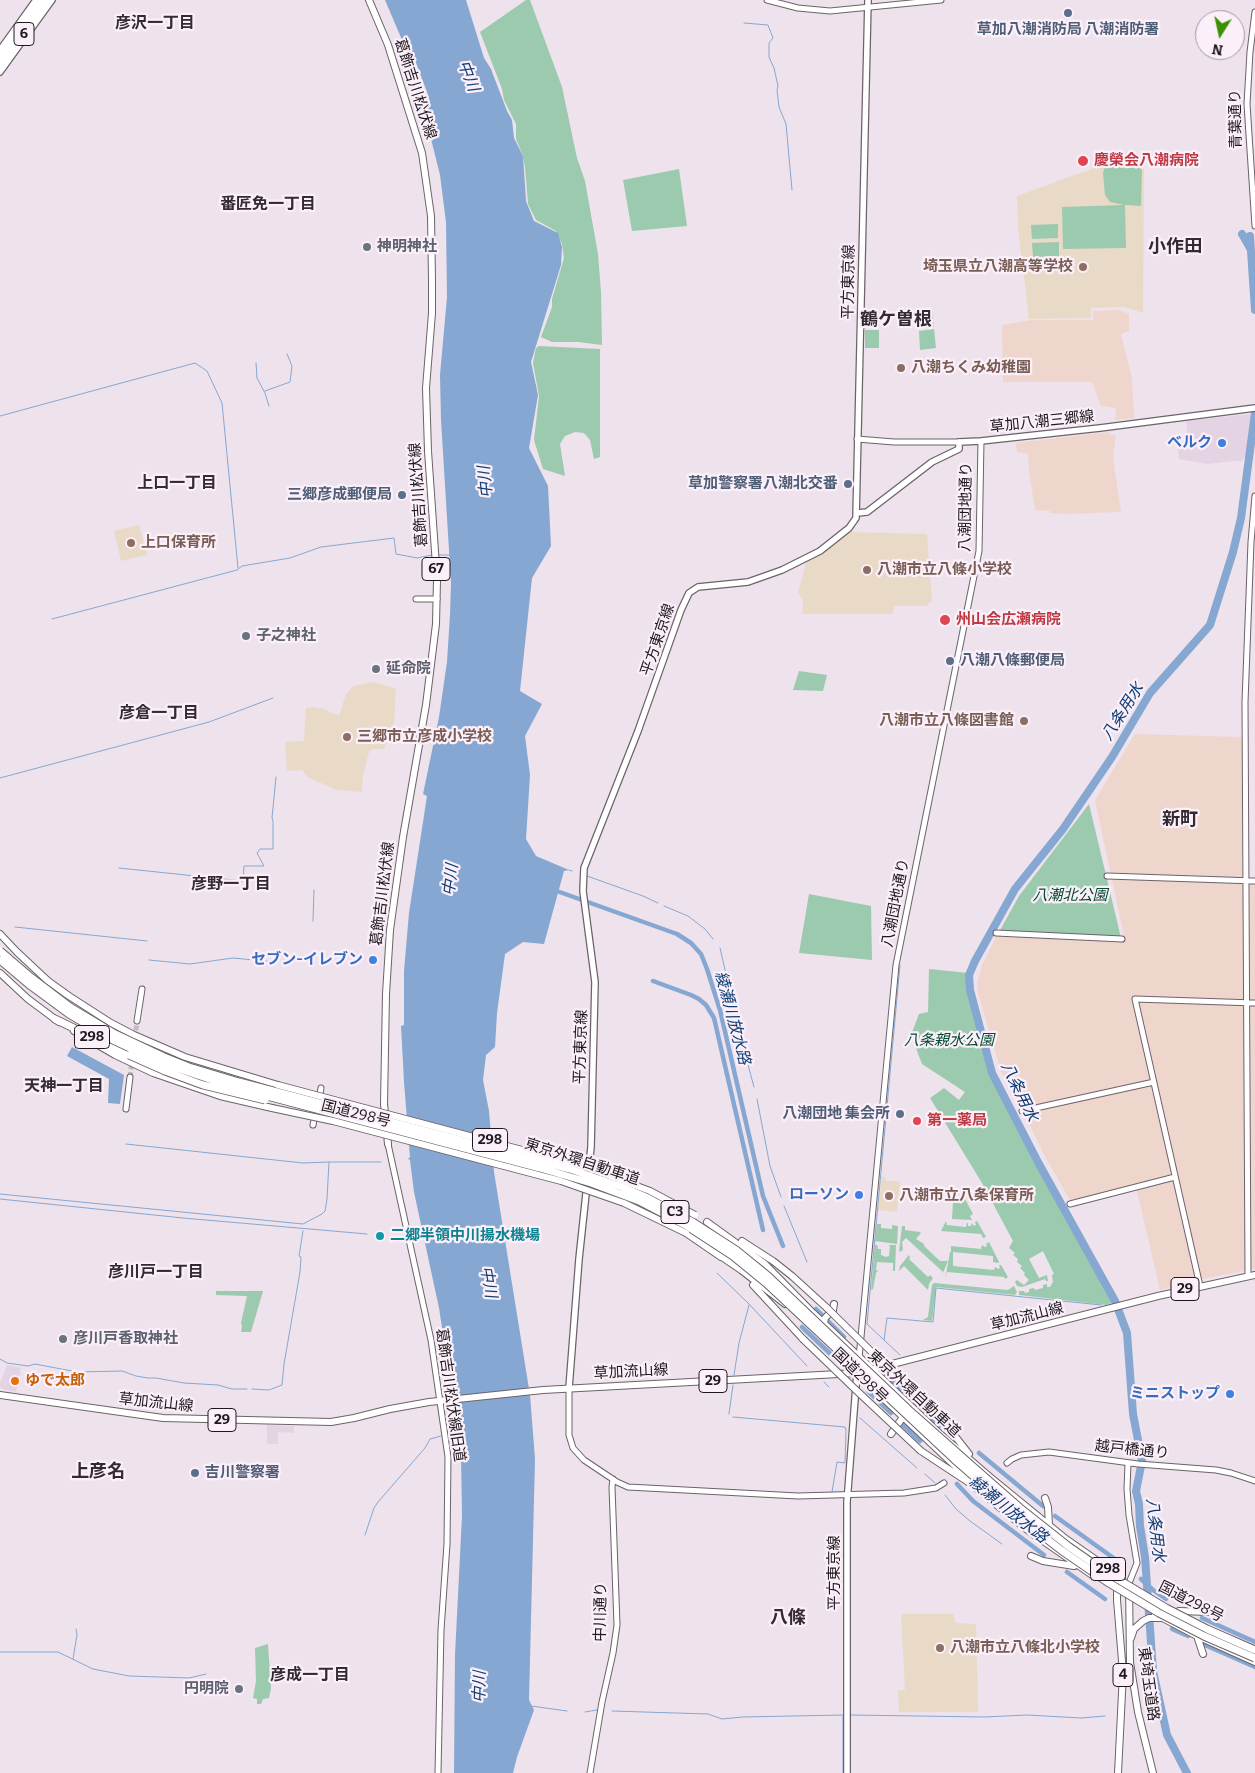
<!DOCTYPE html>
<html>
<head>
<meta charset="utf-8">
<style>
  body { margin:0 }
  #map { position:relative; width:1255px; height:1773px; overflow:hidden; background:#eee2ec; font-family:Bitter,serif }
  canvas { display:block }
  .north { position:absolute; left:1195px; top:10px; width:50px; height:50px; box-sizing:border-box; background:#fbeffa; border:1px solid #a299a2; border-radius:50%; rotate:190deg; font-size:14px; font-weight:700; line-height:20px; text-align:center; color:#1d191d }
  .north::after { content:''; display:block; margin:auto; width:18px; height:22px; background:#3b9100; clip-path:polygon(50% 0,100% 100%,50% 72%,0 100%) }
</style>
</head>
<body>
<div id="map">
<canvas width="1255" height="1773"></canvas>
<div class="north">N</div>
</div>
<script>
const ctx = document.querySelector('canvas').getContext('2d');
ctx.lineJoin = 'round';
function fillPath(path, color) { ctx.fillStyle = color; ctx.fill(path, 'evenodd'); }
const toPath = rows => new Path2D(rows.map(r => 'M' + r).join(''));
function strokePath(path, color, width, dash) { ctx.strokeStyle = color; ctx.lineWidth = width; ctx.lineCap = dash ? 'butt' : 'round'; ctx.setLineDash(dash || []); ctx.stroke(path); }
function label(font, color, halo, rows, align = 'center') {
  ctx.font = font + ' Bitter,"Noto Sans JP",serif'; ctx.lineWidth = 4.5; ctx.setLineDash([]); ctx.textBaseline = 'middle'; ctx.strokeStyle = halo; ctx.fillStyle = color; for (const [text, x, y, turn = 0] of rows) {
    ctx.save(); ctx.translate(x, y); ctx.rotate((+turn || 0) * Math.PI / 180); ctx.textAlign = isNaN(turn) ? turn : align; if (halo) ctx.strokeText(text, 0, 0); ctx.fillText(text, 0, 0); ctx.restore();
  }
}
fillPath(toPath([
  [1251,414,1246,458,1243,458,1243,461,1234,461,1207,464,1179,459,1178,443,1188,441,1186,421],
  [7,1365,21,1368,16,1392,5,1390,0,1387,0,1383],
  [267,1425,294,1426,294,1433,278,1432,278,1444,267,1444]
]), '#e4d3e3');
fillPath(toPath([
  [1119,310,1129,314,1129,331,1121,334,1132,378,1134,418,1115,420,1116,408,1101,406,1092,382,1003,382,1002,325,1032,320,1093,320,1093,311],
  [1109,432,1110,435,1116,435,1113,457,1121,512,1066,514,1050,513,1050,511,1035,510,1029,472,1028,454,1017,452,1016,443],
  [1135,734,1242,737,1242,885,1255,885,1255,1269,1202,1279,1160,1290,1137,1191,1138,1189,1171,1181,1170,1175,1071,1202,1043,1153,1025,1115,1001,1071,978,993,977,984,982,965,997,935,1125,941,1095,800]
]), '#efd6cd');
fillPath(toPath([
  [1139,162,1144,169,1143,313,1125,307,1091,308,1091,318,1029,319,1018,228,1017,196,1105,164],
  [139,525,147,555,121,561,114,531],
  [849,532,927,534,932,601,926,606,894,606,893,614,802,614,803,600,798,593,806,562,820,555],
  [374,682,396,689,394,723,384,749,373,749,369,752,363,775,362,792,336,790,308,777,302,770,287,771,285,742,304,741,306,708,313,707,324,709,339,716,346,694,353,686],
  [882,1176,886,1178,886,1181,900,1181,897,1212,878,1210],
  [901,1614,953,1614,956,1623,976,1624,978,1712,899,1712,898,1690,905,1690]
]), '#e9dac7');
fillPath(toPath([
  [526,0,530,0,562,87,577,158,585,181,598,254,601,292,602,345,578,342,552,342,541,337,552,307,552,299,564,258,562,244,556,231,536,220,528,204,525,167,522,153,516,139,516,124,504,100,502,89,480,32],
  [1105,165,1138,165,1142,170,1141,206,1125,205,1126,248,1063,249,1062,207,1124,205,1110,202,1105,195,1103,173],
  [679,169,687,226,632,231,623,180],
  [1058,224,1058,238,1032,239,1031,225],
  [1059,242,1059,256,1033,257,1032,243],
  [932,308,934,327,918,328,916,309],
  [934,329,936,348,920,350,919,331],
  [865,330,879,330,879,348,865,348],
  [539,346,600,349,600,457,594,459,590,440,584,433,575,432,565,436,560,444,565,476,543,469,534,440,539,396,533,363,536,348],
  [799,671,827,675,823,691,793,690],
  [1089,804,1121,938,999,932,1019,896],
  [809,894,871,906,872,960,799,953],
  [929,969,968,973,969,990,993,1077,1037,1164,1075,1229,1114,1302,1106,1305,1019,1295,1019,1291,1024,1291,1025,1293,1029,1292,1029,1289,1034,1288,1035,1290,1043,1288,1043,1285,1047,1284,1047,1287,1050,1287,1053,1282,1052,1275,1054,1274,1043,1251,1029,1259,1039,1278,1047,1275,1048,1281,1046,1281,1045,1279,1022,1287,1017,1286,1015,1282,1017,1280,1024,1285,1029,1280,1024,1275,1025,1273,1020,1268,1022,1266,1017,1262,1018,1259,1013,1255,1015,1253,1009,1248,1013,1241,982,1183,930,1098,944,1088,959,1100,965,1092,922,1064,911,1035,919,1014,928,1012],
  [965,1199,973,1214,970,1216,972,1220,952,1219,953,1202,960,1202],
  [946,1221,947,1225,966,1227,967,1223,968,1223,968,1226,971,1226,972,1223,974,1226,976,1225,975,1222,977,1221,986,1237,983,1238,981,1234,941,1231],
  [877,1224,881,1224,881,1228,892,1229,892,1225,898,1226,897,1244,875,1241],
  [902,1226,905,1226,905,1230,920,1232,921,1233,916,1239,924,1244,924,1246,940,1261,948,1261,942,1275,943,1272,906,1238,902,1242,903,1250,899,1252],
  [989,1242,999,1262,998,1263,993,1262,993,1256,953,1252,953,1266,994,1270,995,1267,998,1269,1000,1268,999,1265,1001,1265,1008,1277,1005,1279,1004,1277,947,1272,945,1280,950,1252,951,1252,951,1246,981,1249,982,1245,985,1247,987,1246,986,1244],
  [875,1245,877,1245,878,1249,881,1249,881,1255,886,1257,889,1256,890,1246,888,1245,896,1245,895,1271,893,1271,893,1263,877,1262,876,1270,878,1271,876,1273,873,1289,871,1290],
  [909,1255,910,1257,909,1259,928,1277,930,1275,933,1278,929,1284,928,1290,904,1266,899,1271,900,1266],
  [934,1283,1008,1290,1014,1286,1017,1292,1015,1295,936,1287,932,1321,923,1320,928,1317,932,1285],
  [216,1291,263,1291,251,1332,241,1332,242,1326,241,1323,247,1296,216,1295],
  [268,1644,271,1688,269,1698,263,1699,261,1704,257,1704,257,1699,253,1698,256,1681,255,1648]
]), '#9bcaaf');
fillPath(toPath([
  [385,0,466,0,484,58,491,69,507,111,512,120,514,138,523,156,526,201,534,221,558,233,562,247,561,265,531,362,538,395,529,448,548,486,551,546,532,578,520,691,542,704,525,736,530,775,526,839,536,856,569,870,564,871,544,944,523,942,505,954,497,1013,495,1047,486,1055,483,1080,489,1111,494,1172,530,1395,535,1459,529,1700,534,1710,517,1757,513,1773,454,1773,455,1655,462,1516,461,1454,460,1434,458,1432,459,1431,455,1408,456,1404,454,1387,450,1379,439,1308,414,1192,410,1160,408,1159,410,1157,404,1082,401,1026,404,1025,404,971,409,913,427,796,423,794,439,717,447,662,450,615,451,583,441,420,440,375,447,297,446,222,440,175,426,119,430,102,427,92,415,60,405,47],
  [72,1047,124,1075,120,1104,108,1103,109,1079,67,1056]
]), '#85a7d1');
strokePath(toPath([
  [744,23,768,25,773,38,769,43,769,57,774,68,778,86,777,90,779,107,786,124,792,190],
  [256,363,257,378,265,393,269,406],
  [265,391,290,382,292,366,287,354],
  [0,416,195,363,207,371,222,403,238,568],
  [439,555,450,555],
  [52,619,237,570,242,566,290,558,321,547,394,538,396,554,417,558,432,555],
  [0,778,209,722,273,698],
  [119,868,243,881,244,866,264,866,257,853,260,849,273,849,273,821,272,818,276,777],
  [569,870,572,871],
  [587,876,643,896,658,903],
  [664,906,688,916,705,929,713,939],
  [313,921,314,890],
  [15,927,147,941],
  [720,948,741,1039,754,1087],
  [149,960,190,964,233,958,275,962],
  [757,1099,770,1166,781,1197],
  [126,1144,303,1163,329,1162],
  [0,1194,303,1224,322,1214,325,1211,327,1199,329,1162,381,1162],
  [0,1199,183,1218,367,1234],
  [784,1206,807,1262],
  [717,1273,749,1304,807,1366],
  [884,1340,887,1318,933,1322,936,1288,1101,1305],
  [900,1355,867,1324,900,965],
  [0,1359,7,1363,28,1366,35,1364,77,1372,122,1371,136,1376,148,1378,156,1378,184,1383,218,1385,232,1389,247,1389],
  [734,1375,739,1343,749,1305],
  [824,1382,829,1387],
  [252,1389,269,1390,282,1385,284,1364,300,1272,301,1257,299,1256,303,1231],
  [729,1414,733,1385],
  [733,1417,845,1427,846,1430,845,1463,837,1462,832,1492],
  [860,1418,917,1468],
  [925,1474,935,1483],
  [945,1495,956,1509,970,1521,1002,1544],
  [365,1535,374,1508,378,1502,425,1448,430,1439,441,1436],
  [0,1652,58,1652,93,1669,129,1676,189,1678,206,1674],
  [73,1659,77,1635,76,1629],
  [531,1706,567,1711],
  [612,1711,708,1714,722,1719,742,1717,844,1715],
  [585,1712,597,1710],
  [850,1715,984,1717,1027,1715,1081,1718,1105,1716],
  [843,1716,843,1773]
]), '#85a7d1', 1);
strokePath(toPath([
  [554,890,677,934,691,943,701,954,707,969,720,1010,763,1196,783,1246],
  [653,981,691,995,699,999,706,1005,714,1018,763,1230],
  [816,1309,844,1337],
  [802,1327,837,1360],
  [886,1376,939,1426],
  [868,1391,891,1413],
  [903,1425,920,1441],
  [979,1453,1043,1506],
  [957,1484,973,1501,1044,1555],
  [1055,1516,1119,1562],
  [1067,1572,1105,1599],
  [1141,1579,1153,1590,1166,1599],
  [1202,1618,1255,1642],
  [1172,1629,1188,1636],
  [1205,1645,1255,1667]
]), '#85a7d1', 4.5);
strokePath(toPath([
  [1242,234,1250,248],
  [1250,236,1255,310],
  [1187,1773,1167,1735,1153,1671,1145,1557,1140,1526,1139,1504,1136,1491,1142,1461,1133,1414,1127,1333,1115,1301,1039,1164,992,1073,970,990,969,975,975,961,1015,889,1063,829,1112,757,1150,693,1210,625,1233,552,1241,518,1255,413]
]), '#85a7d1', 8);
strokePath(toPath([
  [135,1038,137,1021],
  [130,1077,132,1061]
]), '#c4bac3', 5, [5, 2.5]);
const tertiary = toPath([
  [767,0,798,8,830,11,941,0],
  [1255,12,1250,52,1247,104,1255,226],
  [857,439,894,442,959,442],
  [416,599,437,599],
  [1107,876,1255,881],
  [996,933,1122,939],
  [137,1021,142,989],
  [319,1100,321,1088],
  [126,1109,130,1077],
  [1022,1111,1154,1082],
  [313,1125,315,1115],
  [388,1144,431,1340,448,1457,447,1544,441,1630,438,1773],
  [1070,1204,1175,1177],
  [1248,1275,1245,702,1251,542,1255,496],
  [1200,1286,1135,999,1255,1003],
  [859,1358,896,965,979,551,981,441],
  [569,1388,569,1435,573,1448,584,1460,617,1482,628,1487,798,1496,904,1493,936,1488,944,1483],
  [1007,1463,1012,1459,1021,1455,1049,1452,1138,1464,1216,1470,1231,1473,1255,1481],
  [1128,1463,1127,1489,1129,1515,1137,1563,1129,1583],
  [590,1773,602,1702,613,1653,617,1625,612,1487,613,1479]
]);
const secondary = toPath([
  [0,50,36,0],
  [0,72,52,0],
  [857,513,867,512,932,462,959,449,959,442,981,441,1100,428,1255,408],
  [569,1388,579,1259,591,1147,595,982,583,891,584,868,638,731,681,610,689,593,698,587,748,582,782,570,820,551,849,528,856,518,868,0],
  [847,1773,847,1502,857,1373]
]);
const primary = toPath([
  [369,0,388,45,422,153,431,216,432,280,432,313,426,388,428,451,437,580,436,624,426,705,403,837,390,930,386,994,384,1104,388,1144],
  [0,1395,163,1418,331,1422,354,1418,390,1409,429,1402,543,1390,857,1373,1158,1296,1255,1275]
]);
const trunk = toPath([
  [0,934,17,952,48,981,69,996,111,1023,134,1035,185,1057,278,1085],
  [0,973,28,999,59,1022],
  [74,1031,115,1055,153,1073,220,1096,272,1108],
  [707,1222,765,1264,813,1313,939,1433,990,1477,1066,1539,1122,1578],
  [686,1233,721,1257],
  [742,1241,773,1261,792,1276,827,1308],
  [719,1255,741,1270,785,1304],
  [753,1285,803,1339],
  [824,1323,825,1318,833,1310,834,1304],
  [848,1365,970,1480],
  [947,1426,969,1454],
  [891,1434,903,1417],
  [921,1451,971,1484,1026,1529,1095,1577],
  [1045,1498,1048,1507,1049,1525],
  [1031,1556,1043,1561,1074,1566],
  [1129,1583,1130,1662,1138,1712,1153,1773],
  [1179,1611,1209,1612],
  [1155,1614,1197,1636,1255,1662],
  [1197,1636,1203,1654],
  [1131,1638,1134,1629,1143,1621,1149,1618,1161,1618],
  [1118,1773,1123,1673,1117,1600,1117,1592,1129,1583]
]);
const motorway = toPath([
  [0,57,41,0],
  [0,67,48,0],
  [55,1019,129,1055]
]);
strokePath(tertiary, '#6c626b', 7);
strokePath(secondary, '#6c626b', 8);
strokePath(primary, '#6c626b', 8);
strokePath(trunk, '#6c626b', 8);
strokePath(motorway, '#6c626b', 9);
strokePath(tertiary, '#fff', 5);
strokePath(secondary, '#fff', 5.5);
strokePath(primary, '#fff', 6);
strokePath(trunk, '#fff', 6);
strokePath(motorway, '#fff', 7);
const trunkBridge = toPath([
  [278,1085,586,1167,650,1191,695,1215],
  [272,1108,333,1121,561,1181,624,1203,686,1233],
  [827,1308,947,1426],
  [803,1339,857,1391,921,1451]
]);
const motorwayBridge = toPath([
  [0,951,28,975,70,1007,115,1034,164,1057,189,1067,239,1082,570,1169,622,1187,648,1198,691,1221,736,1250,768,1276,909,1410,978,1471,1020,1508,1068,1546,1104,1571,1166,1608,1207,1629,1255,1650],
  [0,960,31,986,69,1014,113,1040,162,1063,233,1087,540,1168,591,1183,639,1201,687,1226,733,1256,766,1283,954,1459,1034,1529,1061,1550,1109,1583,1159,1613,1204,1636,1255,1658],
  [129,1055,165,1071,203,1085,265,1100]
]);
strokePath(trunkBridge, '#6c626b', 8, []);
strokePath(motorwayBridge, '#6c626b', 9, []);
strokePath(trunkBridge, '#fff', 6);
strokePath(motorwayBridge, '#fff', 7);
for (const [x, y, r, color] of [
  [1068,13,5,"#5c6f8a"],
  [1083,161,6,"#e0444e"],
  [367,247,5,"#6b7280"],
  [1083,267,5,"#8d6e63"],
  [901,368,5,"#8d6e63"],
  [1222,443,5,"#3f7fe0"],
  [848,484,5,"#5c6f8a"],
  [402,495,5,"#5c6f8a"],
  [131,543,5,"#8d6e63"],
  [867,570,5,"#8d6e63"],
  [945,620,6,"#e0444e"],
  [246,636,5,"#6b7280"],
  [950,661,5,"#5c6f8a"],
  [376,669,5,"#6b7280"],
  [1024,721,5,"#8d6e63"],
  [347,737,5,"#8d6e63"],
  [373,960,5,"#3f7fe0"],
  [900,1114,5,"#5c6f8a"],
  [917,1121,5,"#e0444e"],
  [859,1195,5,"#3f7fe0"],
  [889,1196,5,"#8d6e63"],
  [380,1236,5,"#0f9aa8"],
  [63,1339,5,"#6b7280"],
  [15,1381,5,"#e8710a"],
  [1230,1394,5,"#3f7fe0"],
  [195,1473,5,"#5c6f8a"],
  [940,1648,5,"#8d6e63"],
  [239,1689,5,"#6b7280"]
]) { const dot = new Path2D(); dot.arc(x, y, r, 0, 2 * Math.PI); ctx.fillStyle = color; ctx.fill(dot); strokePath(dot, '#fbeffa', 2); }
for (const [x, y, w] of [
  [24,34,20],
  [436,569,28],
  [92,1037,35],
  [490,1140,35],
  [675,1212,28],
  [1185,1289,28],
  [713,1381,28],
  [222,1420,28],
  [1108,1569,35],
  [1123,1675,20]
]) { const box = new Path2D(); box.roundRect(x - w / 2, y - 11.5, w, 23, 4); ctx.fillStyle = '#fbeffa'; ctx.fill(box); strokePath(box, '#1d191d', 1); }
label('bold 14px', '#1d191d', null, [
  ["6",24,34],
  ["67",436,569],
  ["298",92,1037],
  ["298",490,1140],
  ["C3",675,1212],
  ["29",1185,1289],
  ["29",713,1381],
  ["29",222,1420],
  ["298",1108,1569],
  ["4",1123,1675]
]);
label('bold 15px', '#4e5e75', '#fbeffa', [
  ["草加八潮消防局 八潮消防署",1068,30,"center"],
  ["草加警察署八潮北交番",838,484],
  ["三郷彦成郵便局",392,495],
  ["八潮八條郵便局",960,661,"left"],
  ["八潮団地 集会所",890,1114],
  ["吉川警察署",205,1473,"left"]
], 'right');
label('15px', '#1d191d', '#fbeffa', [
  ["葛飾吉川松伏線",415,89,72],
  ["青葉通り",1236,119,-91],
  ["平方東京線",849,282,-89],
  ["草加八潮三郷線",1042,422,-6],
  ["葛飾吉川松伏線",419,495,-94],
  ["八潮団地通り",966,507,-89],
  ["平方東京線",658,640,-71],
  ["葛飾吉川松伏線",383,894,-83],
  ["八潮団地通り",896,903,-79],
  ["平方東京線",581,1047,-88],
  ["国道298号",356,1114,14],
  ["東京外環自動車道",582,1162,18],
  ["草加流山線",1027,1317,-14],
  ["草加流山線",631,1372,-3],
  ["国道298号",860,1376,44],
  ["東京外環自動車道",914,1394,43],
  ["葛飾吉川松伏線旧道",450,1395,82],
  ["草加流山線",156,1403,6],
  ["越戸橋通り",1132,1450,6],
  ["平方東京線",835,1573,-90],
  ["国道298号",1191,1602,27],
  ["中川通り",601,1612,-89],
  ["東埼玉道路",1148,1684,82]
]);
label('bold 15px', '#be3a42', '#fbeffa', [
  ["慶榮会八潮病院",1094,161],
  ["州山会広瀬病院",956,620],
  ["第一薬局",927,1121]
], 'left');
label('bold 15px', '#5b616d', '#fbeffa', [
  ["神明神社",377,247],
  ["子之神社",256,636],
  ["延命院",386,669],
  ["彦川戸香取神社",73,1339],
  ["円明院",229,1689,"right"]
], 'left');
label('bold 15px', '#785e54', '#fbeffa', [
  ["埼玉県立八潮高等学校",1073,267,"right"],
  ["八潮ちくみ幼稚園",911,368],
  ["上口保育所",141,543],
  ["八潮市立八條小学校",877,570],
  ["八潮市立八條図書館",1014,721,"right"],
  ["三郷市立彦成小学校",357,737],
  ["八潮市立八条保育所",899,1196],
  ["八潮市立八條北小学校",950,1648]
], 'left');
label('bold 15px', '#366cbe', '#fbeffa', [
  ["ベルク",1212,443],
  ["セブン-イレブン",363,960],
  ["ローソン",849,1195],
  ["ミニストップ",1220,1394]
], 'right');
label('italic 15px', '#024b2e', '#fbeffa', [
  ["八潮北公園",1070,896],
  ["八条親水公園",949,1041]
]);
label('bold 15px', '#0d838f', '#fbeffa', [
  ["二郷半領中川揚水機場",390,1236]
], 'left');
label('bold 15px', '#c56008', '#fbeffa', [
  ["ゆで太郎",25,1381]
], 'left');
label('bold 16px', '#332a32', '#fbeffa', [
  ["彦沢一丁目",155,24],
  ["番匠免一丁目",268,205],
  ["上口一丁目",177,484],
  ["彦倉一丁目",159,714],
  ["彦野一丁目",231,885],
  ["天神一丁目",64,1087],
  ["彦川戸一丁目",156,1273],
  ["彦成一丁目",310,1676]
]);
label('italic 16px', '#0e3e72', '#fbeffa', [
  ["中川",468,76,69],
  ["中川",486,482,-96],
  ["八条用水",1123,712,-58],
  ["中川",451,880,-83],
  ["綾瀬川放水路",732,1018,75],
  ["八条用水",1019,1092,64],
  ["中川",488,1282,80],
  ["綾瀬川放水路",1008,1510,39],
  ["八条用水",1155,1530,83],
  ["中川",480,1687,-89]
]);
label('bold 18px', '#332a32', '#fbeffa', [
  ["小作田",1175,247],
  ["鶴ケ曽根",896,320],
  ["新町",1180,820],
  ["上彦名",98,1472],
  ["八條",788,1618]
]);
</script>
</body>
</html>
